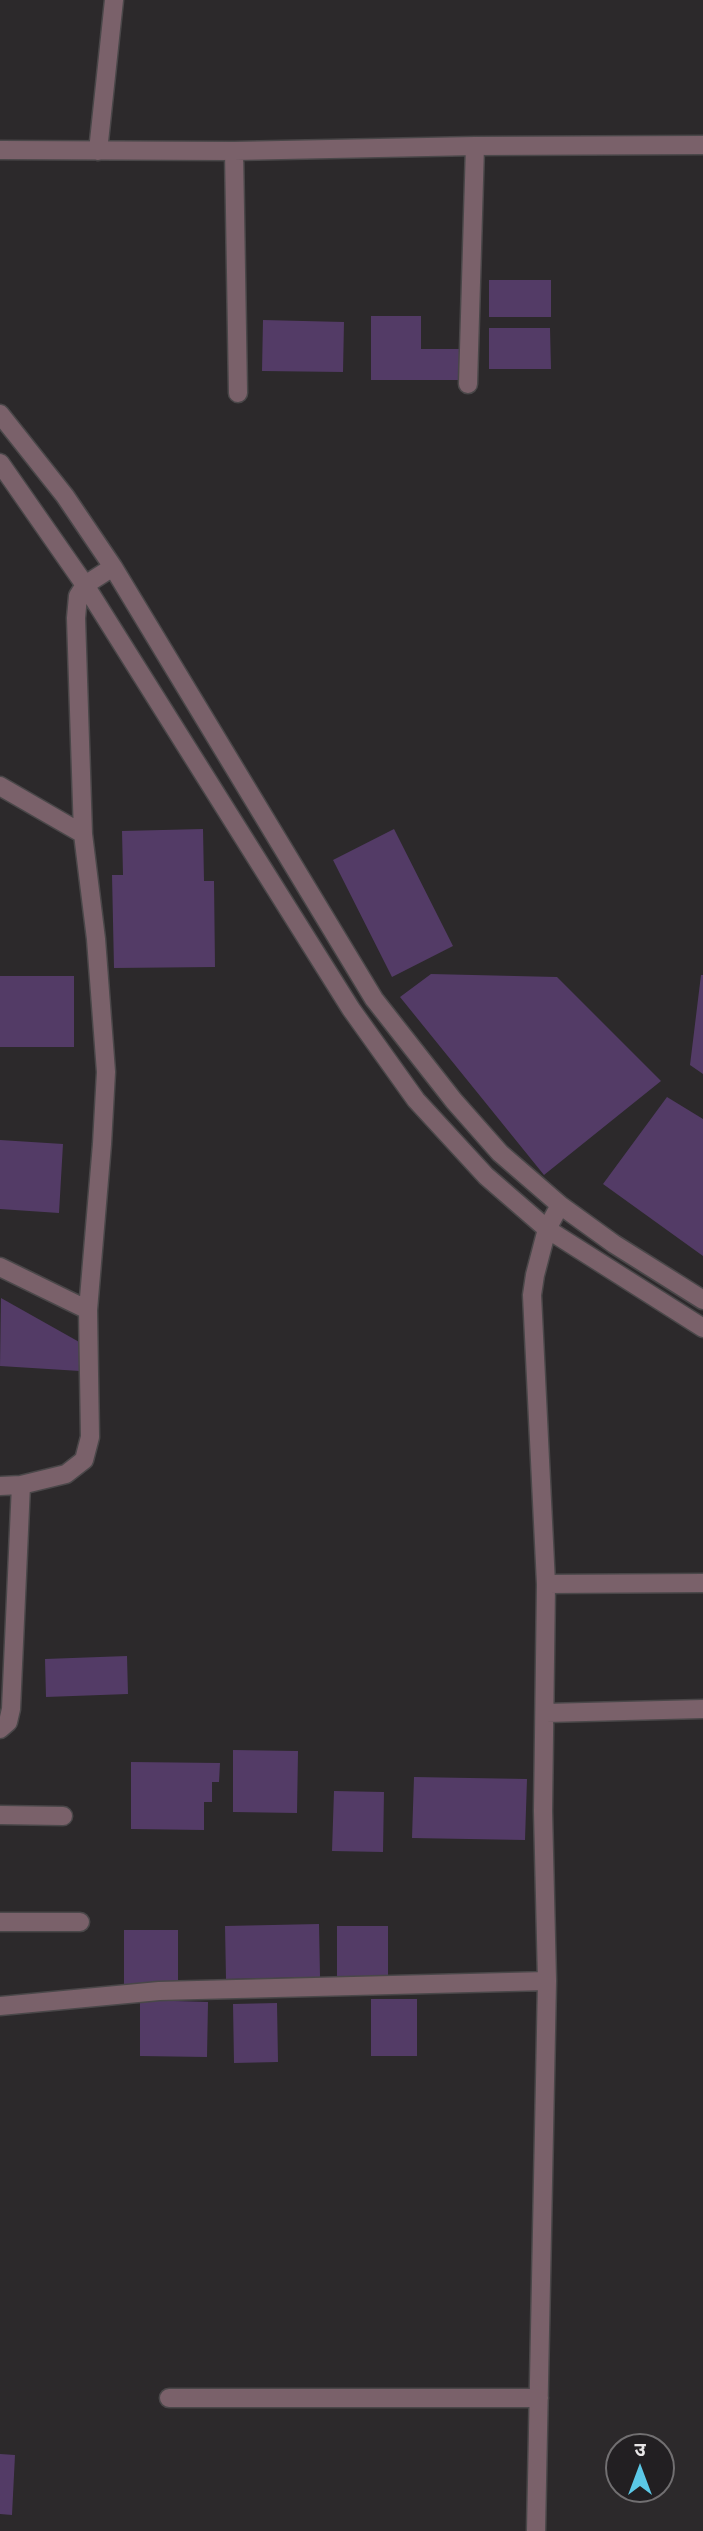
<!DOCTYPE html>
<html>
<head>
<meta charset="utf-8">
<style>
  body { margin:0 }
  #map { position:relative; width:703px; height:2531px; overflow:hidden; background:#2c292b; font-family:"Titillium Web","Noto Sans Devanagari",sans-serif }
  canvas { display:block }
  .north { position:absolute; left:605px; top:2433px; width:70px; height:70px; box-sizing:border-box; background:#221f22; border:2px solid #716f71; border-radius:50%; rotate:0deg; font-size:19px; font-weight:700; line-height:28px; text-align:center; color:#e8e6e7 }
  .north::after { content:''; display:block; margin:auto; width:24px; height:32px; background:#5bc8e7; clip-path:polygon(50% 0,100% 100%,50% 72%,0 100%) }
</style>
</head>
<body>
<div id="map">
<canvas width="703" height="2531"></canvas>
<div class="north">उ</div>
</div>
<script>
const ctx = document.querySelector('canvas').getContext('2d');
ctx.lineJoin = 'round';
function fillPath(path, color) { ctx.fillStyle = color; ctx.fill(path, 'evenodd'); }
const toPath = rows => new Path2D(rows.map(r => 'M' + r).join(''));
function strokePath(path, color, width, dash) { ctx.strokeStyle = color; ctx.lineWidth = width; ctx.lineCap = dash ? 'butt' : 'round'; ctx.setLineDash(dash || []); ctx.stroke(path); }
fillPath(toPath([
  [489,280,551,280,551,317,489,317],
  [371,316,421,316,421,349,468,349,468,380,371,380],
  [263,320,344,322,343,372,262,371],
  [489,328,550,328,551,369,489,369],
  [203,829,204,881,214,881,215,967,114,968,112,875,123,875,122,831],
  [394,829,453,946,392,977,333,860],
  [431,974,557,977,661,1081,544,1175,400,997],
  [701,975,703,975,703,1074,690,1065],
  [0,976,74,976,74,1047,0,1047],
  [667,1097,703,1119,703,1256,603,1184],
  [0,1140,63,1144,59,1213,0,1209],
  [1,1298,81,1343,80,1371,0,1366],
  [127,1656,128,1694,46,1697,45,1659],
  [233,1750,298,1751,297,1813,233,1812],
  [131,1762,220,1763,219,1782,212,1782,212,1802,204,1802,204,1830,131,1829],
  [414,1777,527,1779,525,1840,412,1838],
  [334,1791,384,1792,383,1852,332,1851],
  [319,1924,320,1977,226,1979,225,1926],
  [337,1926,388,1926,388,1984,337,1984],
  [124,1930,178,1930,178,1984,124,1984],
  [371,1999,417,1999,417,2056,371,2056],
  [140,2000,208,2002,207,2057,140,2056],
  [277,2003,278,2062,234,2063,233,2004],
  [0,2454,15,2455,12,2515,0,2514]
]), '#533b66');
const minor = toPath([
  [0,150,234,151,475,146,703,145],
  [98,151,114,0],
  [234,151,238,393],
  [468,384,475,146],
  [0,414,65,496,113,567,374,999,454,1101,500,1153,560,1205,614,1244,703,1300],
  [0,463,85,585,351,1009,416,1100,486,1176,547,1229,703,1328],
  [0,786,83,834],
  [0,1267,88,1310],
  [0,1486,21,1485,66,1474,84,1460,90,1437,88,1310,102,1144,106,1072,96,939,83,834,76,618,78,596,85,585,113,567],
  [546,1584,703,1583],
  [546,1713,703,1709],
  [0,1729,8,1722,11,1709,21,1485],
  [0,1815,63,1816],
  [0,1922,80,1922],
  [0,2006,159,1991,547,1981],
  [169,2398,539,2398],
  [536,2531,547,1981,543,1811,546,1584,532,1295,535,1275,547,1229,560,1205]
]);
strokePath(minor, '#4a4749', 21);
strokePath(minor, '#7a616a', 18);
</script>
</body>
</html>
